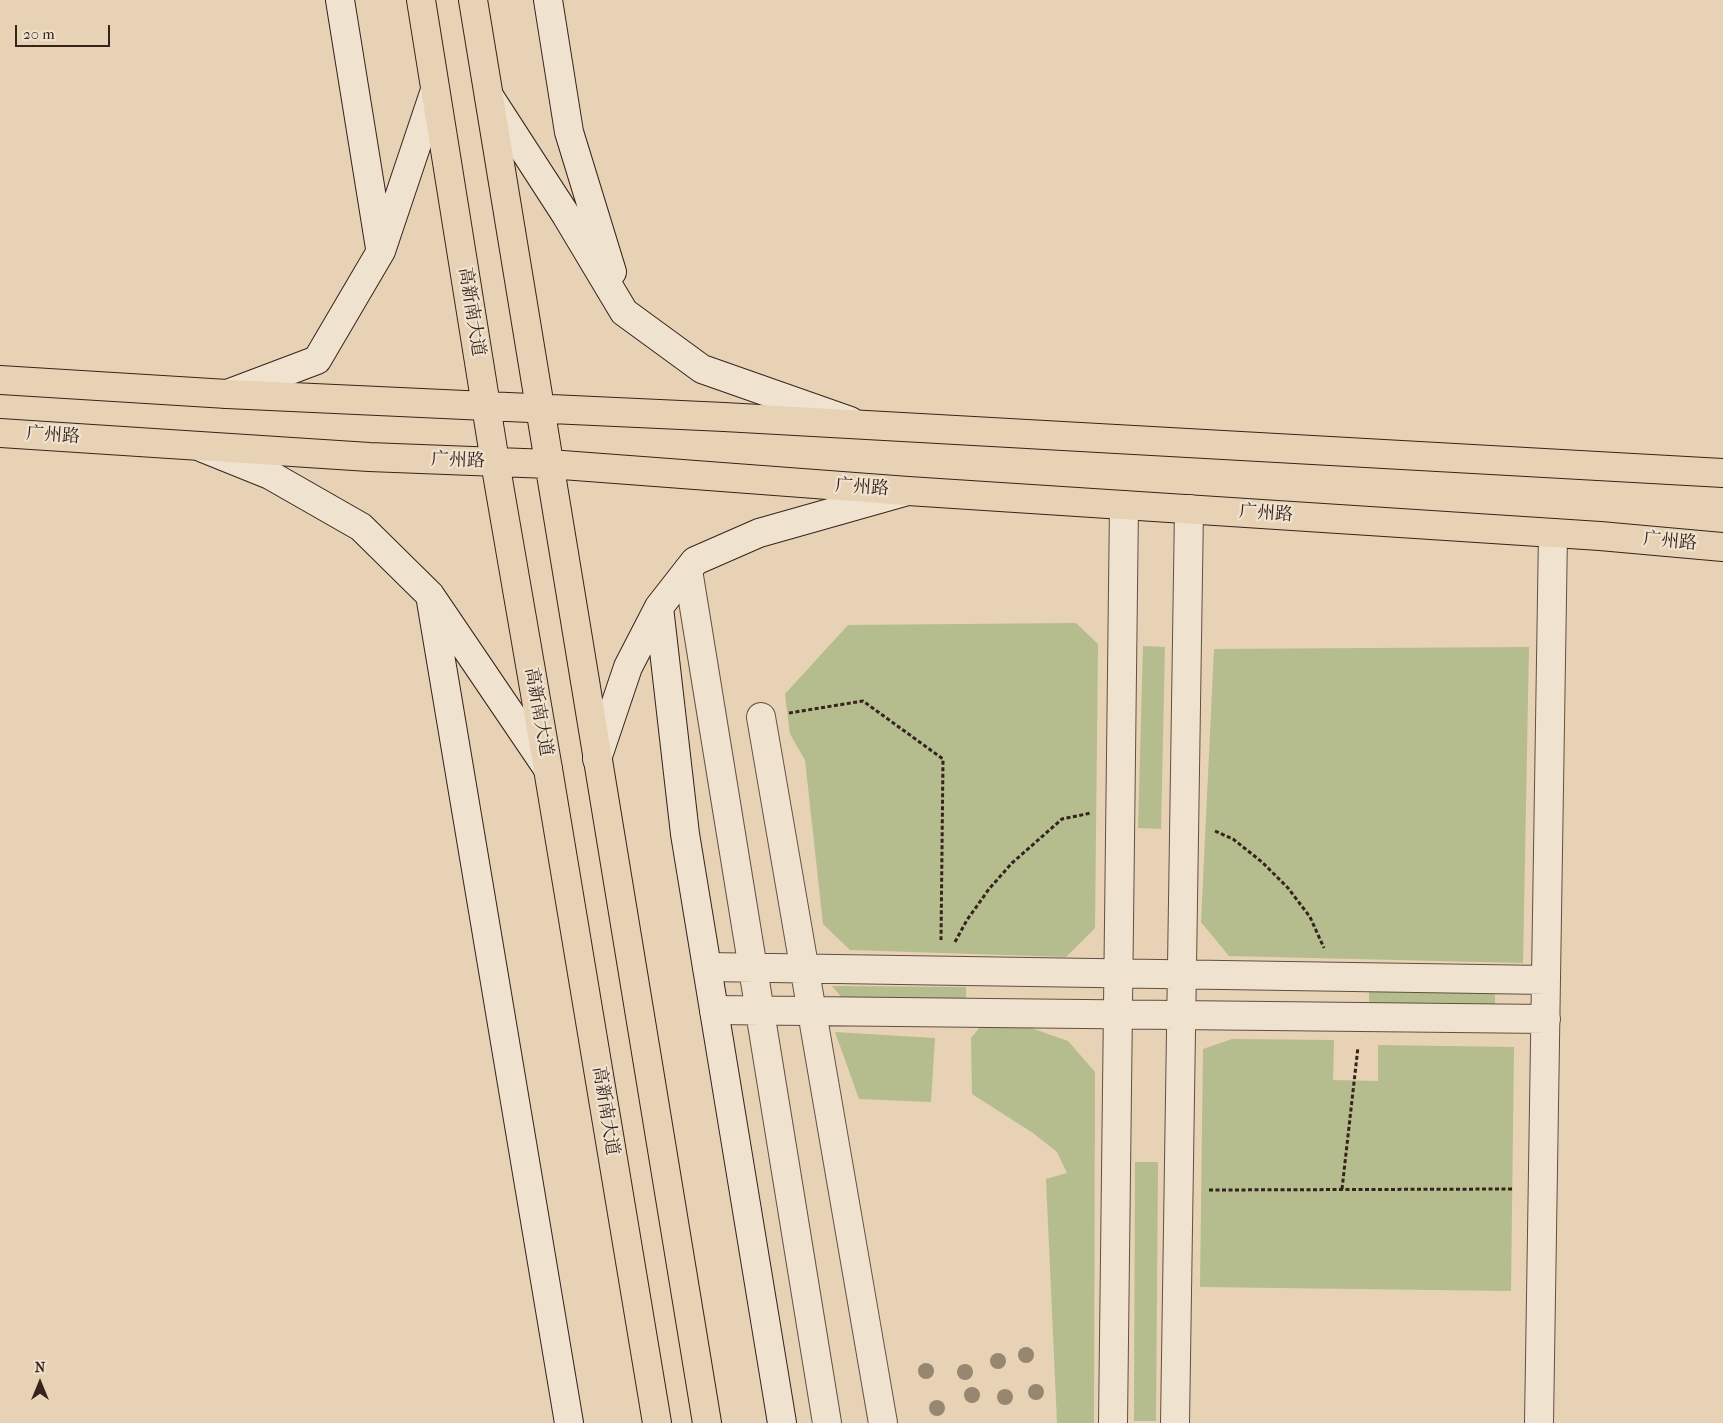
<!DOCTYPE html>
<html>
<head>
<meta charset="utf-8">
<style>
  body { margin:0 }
  #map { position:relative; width:1723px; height:1423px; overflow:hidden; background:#e7d2b5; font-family:"IM FELL French Canon",serif }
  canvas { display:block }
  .north { position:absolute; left:15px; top:1358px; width:50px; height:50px; -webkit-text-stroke:4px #efe2cf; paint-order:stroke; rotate:0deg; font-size:14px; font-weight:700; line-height:20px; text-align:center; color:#36231c }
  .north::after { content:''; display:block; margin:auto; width:18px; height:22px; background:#36231c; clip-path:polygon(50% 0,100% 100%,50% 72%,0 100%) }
  .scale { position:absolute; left:15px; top:25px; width:95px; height:22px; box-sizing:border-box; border:2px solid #36231c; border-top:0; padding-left:6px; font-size:15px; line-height:18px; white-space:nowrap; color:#36231c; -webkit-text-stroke:4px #efe2cf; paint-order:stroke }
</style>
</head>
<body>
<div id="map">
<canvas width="1723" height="1423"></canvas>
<div class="north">N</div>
<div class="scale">20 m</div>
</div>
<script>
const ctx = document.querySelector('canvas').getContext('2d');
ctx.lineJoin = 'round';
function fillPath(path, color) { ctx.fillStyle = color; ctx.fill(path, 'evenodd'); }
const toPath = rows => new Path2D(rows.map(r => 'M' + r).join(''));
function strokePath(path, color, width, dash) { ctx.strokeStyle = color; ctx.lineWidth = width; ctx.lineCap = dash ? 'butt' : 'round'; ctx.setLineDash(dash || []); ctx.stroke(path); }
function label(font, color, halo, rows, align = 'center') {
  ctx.font = font + ' "IM FELL French Canon","Noto Serif SC",serif'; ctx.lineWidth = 4.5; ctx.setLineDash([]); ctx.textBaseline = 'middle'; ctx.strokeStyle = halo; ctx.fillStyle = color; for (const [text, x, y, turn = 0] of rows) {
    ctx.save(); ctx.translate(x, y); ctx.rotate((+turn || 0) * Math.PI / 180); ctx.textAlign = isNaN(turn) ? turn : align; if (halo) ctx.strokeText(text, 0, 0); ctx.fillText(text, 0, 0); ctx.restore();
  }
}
fillPath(toPath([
  [1076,623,1098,644,1095,928,1066,957,850,950,823,924,805,760,790,734,785,694,848,625],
  [1143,646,1165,647,1161,829,1138,828],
  [1529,647,1523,963,1229,956,1201,922,1214,649],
  [832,986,966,987,966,999,842,998],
  [1495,990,1495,1005,1369,1007,1369,992],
  [980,1027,1031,1028,1068,1041,1095,1072,1094,1423,1057,1423,1046,1179,1067,1173,1057,1152,1033,1133,972,1094,971,1038],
  [835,1032,935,1038,931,1102,859,1099],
  [1232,1039,1334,1040,1333,1080,1378,1081,1378,1045,1514,1047,1511,1291,1200,1287,1203,1049],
  [1135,1162,1158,1162,1156,1421,1134,1421]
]), '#b5bc8e');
const street = toPath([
  [688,570,827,1423],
  [761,717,883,1423],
  [707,967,1546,980],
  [714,1010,1546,1019],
  [1113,1423,1124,505],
  [1175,1423,1189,509],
  [1539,1423,1553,533]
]);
const secondary = toPath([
  [340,0,380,248],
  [548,0,569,132,612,272],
  [489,96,566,215,624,312,702,369,850,421],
  [227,394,317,360,381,251,435,90],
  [203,448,270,475,361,527,430,595,548,769],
  [430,595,569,1423],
  [659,607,685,834,782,1423],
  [597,759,628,667,659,607,695,561,759,533,904,492]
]);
const primary = toPath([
  [421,0,495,462,548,769,657,1423],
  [473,0,707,1423],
  [0,380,227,394,724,417,1723,473],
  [0,433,369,457,549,464,908,491,1600,536,1723,547]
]);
strokePath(street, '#624f42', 30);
strokePath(secondary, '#36231c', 30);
strokePath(primary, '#36231c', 30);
strokePath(toPath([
  [789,713,863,701,943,759,941,940],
  [1215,831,1233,839,1262,862,1288,888,1310,917,1324,948],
  [955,942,967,920,989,889,1012,863,1062,819,1091,813],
  [1342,1189,1358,1047],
  [1209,1190,1513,1189]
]), '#36231c', 3, [4, 2.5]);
strokePath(street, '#efe2cf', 28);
strokePath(secondary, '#efe2cf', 28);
strokePath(primary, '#e7d2b5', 28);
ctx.fillStyle = '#978770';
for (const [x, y] of [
  [1026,1355],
  [998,1361],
  [926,1371],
  [965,1372],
  [1036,1392],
  [972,1395],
  [1005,1397],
  [937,1408]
]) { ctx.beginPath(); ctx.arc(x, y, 8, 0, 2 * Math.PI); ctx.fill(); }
label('18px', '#36231c', '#efe2cf', [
  ["高新南大道",471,312,81],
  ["广州路",53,436,4],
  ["广州路",458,461,2],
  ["广州路",862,488,4],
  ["广州路",1266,514,4],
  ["广州路",1670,542,5],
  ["高新南大道",538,712,80],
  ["高新南大道",605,1111,81]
]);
</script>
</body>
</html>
